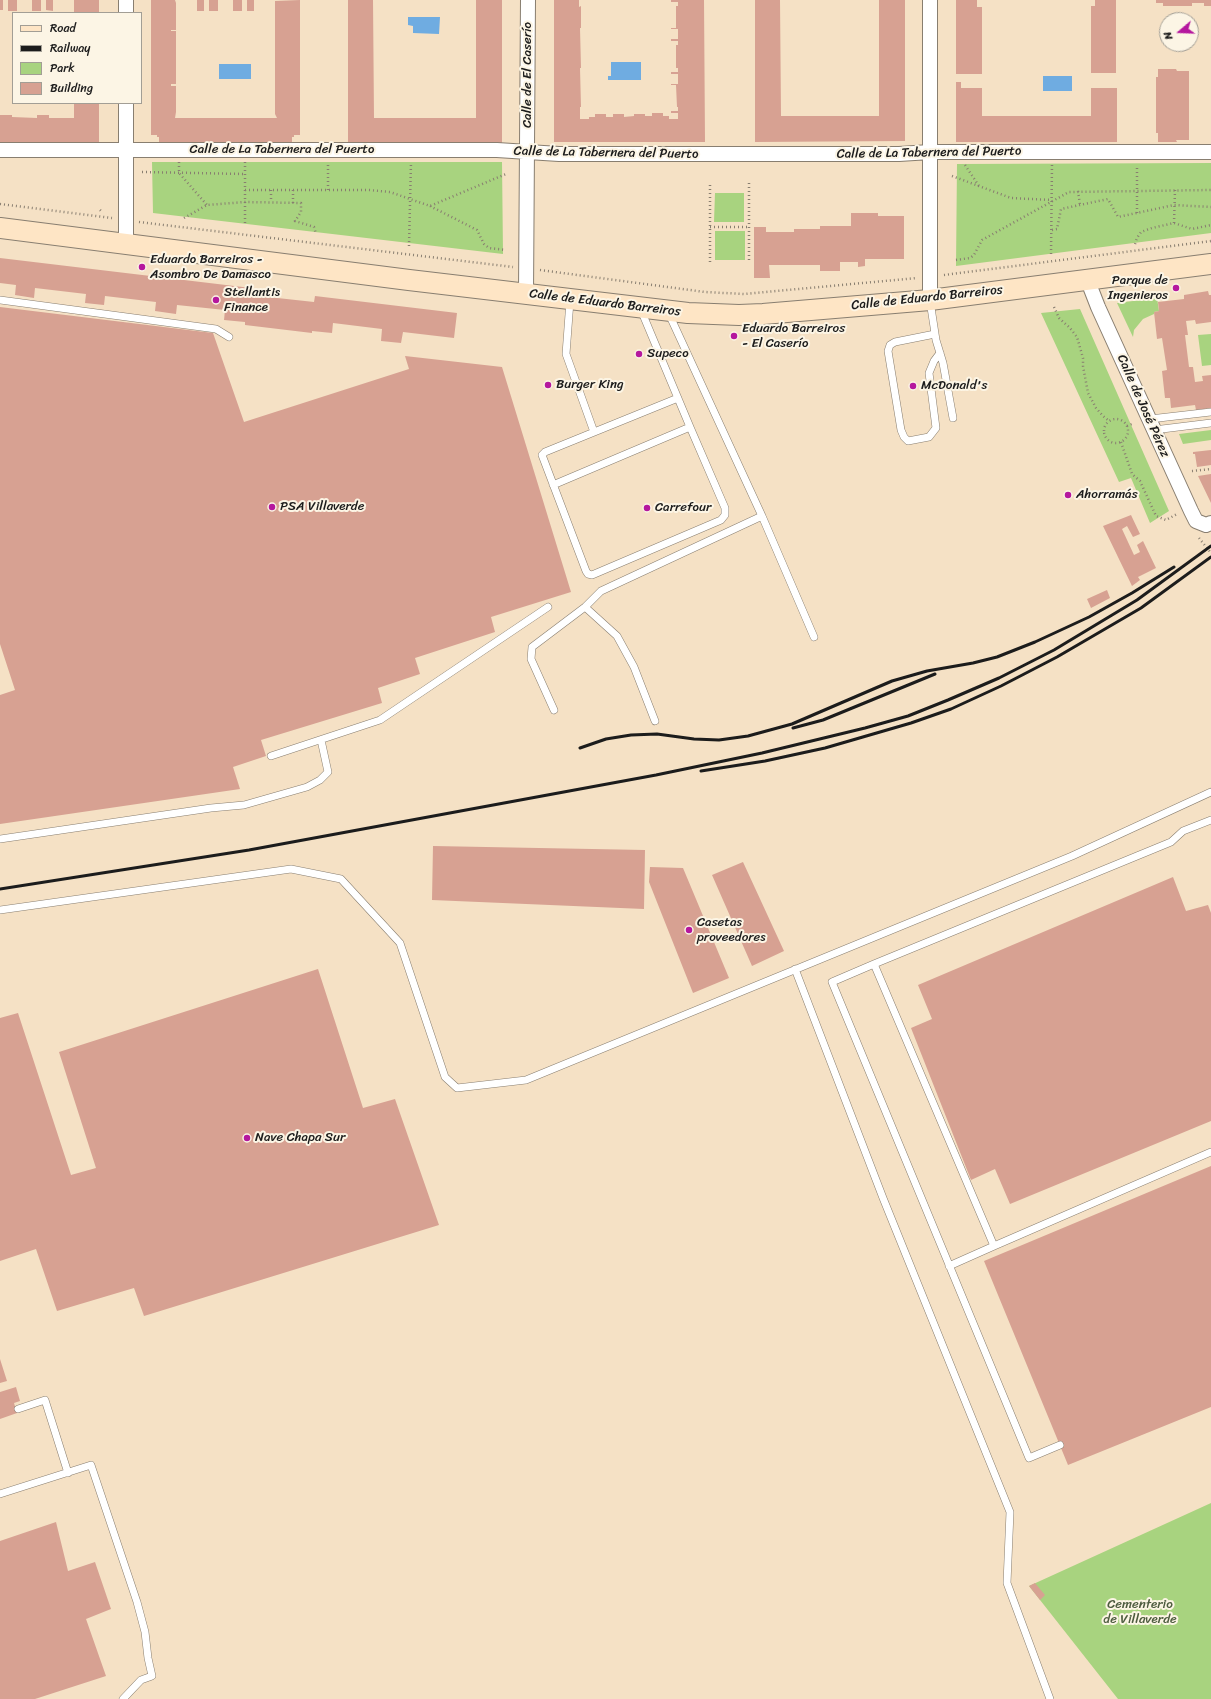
<!DOCTYPE html>
<html>
<head>
<meta charset="utf-8">
<style>
  body { margin:0 }
  #map { position:relative; width:1211px; height:1699px; overflow:hidden; background:#f5e1c5; font-family:Sriracha,sans-serif }
  canvas { display:block }
  .legend { position:absolute; left:12px; top:12px; width:130px; height:92px; box-sizing:border-box; background:#fcf5e5; border:1px solid #a29e95; margin:0; padding:5px 7px; list-style:none; font-size:12px; color:#1c1c1c }
  .legend li { display:flex; align-items:center; gap:8px; height:20px }
  .legend b { width:20px; border:1px solid #a29e95 }
  .north { position:absolute; left:1159px; top:12px; width:40px; height:40px; box-sizing:border-box; background:#fcf5e5; border:1px solid #a29e95; border-radius:50%; rotate:251deg; font-size:11px; font-weight:700; line-height:16px; text-align:center; color:#1c1c1c }
  .north::after { content:''; display:block; margin:auto; width:14px; height:18px; background:#b5179e; clip-path:polygon(50% 0,100% 100%,50% 72%,0 100%) }
</style>
</head>
<body>
<div id="map">
<canvas width="1211" height="1699"></canvas>
<ul class="legend">
<li><b style="height:5px;background:#fee5c5"></b>Road</li>
<li><b style="height:5px;background:#1c1c1c"></b>Railway</li>
<li><b style="height:11px;background:#a8d37f"></b>Park</li>
<li><b style="height:11px;background:#d7a192"></b>Building</li>
</ul>
<div class="north">N</div>
</div>
<script>
const ctx = document.querySelector('canvas').getContext('2d');
ctx.lineJoin = 'round';
function fillPath(path, color) { ctx.fillStyle = color; ctx.fill(path, 'evenodd'); }
const toPath = rows => new Path2D(rows.map(r => 'M' + r).join(''));
function strokePath(path, color, width, dash) { ctx.strokeStyle = color; ctx.lineWidth = width; ctx.lineCap = dash ? 'butt' : 'round'; ctx.setLineDash(dash || []); ctx.stroke(path); }
function label(font, color, halo, rows, align = 'center') {
  ctx.font = font + ' Sriracha,sans-serif'; ctx.lineWidth = 4; ctx.setLineDash([]); ctx.textBaseline = 'middle'; ctx.strokeStyle = halo; ctx.fillStyle = color; for (const [text, x, y, turn = 0] of rows) {
    ctx.save(); ctx.translate(x, y); ctx.rotate((+turn || 0) * Math.PI / 180); ctx.textAlign = isNaN(turn) ? turn : align; if (halo) ctx.strokeText(text, 0, 0); ctx.fillText(text, 0, 0); ctx.restore();
  }
}
fillPath(toPath([
  [152,162,502,162,503,254,153,213],
  [1211,163,1211,233,956,266,957,164],
  [715,193,744,193,744,222,714,222],
  [715,231,745,231,745,260,715,260],
  [1157,298,1159,311,1154,312,1154,314,1143,319,1134,330,1133,337,1117,303],
  [1080,309,1169,511,1150,523,1131,478,1119,482,1041,313],
  [1211,334,1211,365,1202,366,1198,335],
  [1211,430,1211,440,1183,444,1179,434],
  [1211,1503,1211,1699,1118,1699,1029,1586]
]), '#a8d37f');
fillPath(toPath([
  [408,17,440,17,439,34,413,33,413,26,408,25],
  [611,62,641,62,641,80,608,80,608,76,611,76],
  [219,64,251,64,251,79,219,79],
  [1043,76,1072,76,1072,91,1043,91]
]), '#6face1');
fillPath(toPath([
  [0,0,3,0,3,10,0,10],
  [8,0,17,0,17,11,8,11],
  [32,0,41,0,41,11,32,11],
  [46,0,53,0,53,11,46,10],
  [74,0,99,0,99,13,74,13],
  [151,0,175,0,176,3,176,30,171,30,171,31,176,31,176,84,171,84,171,86,176,86,176,112,175,118,277,118,275,114,275,1,300,0,300,135,294,135,294,137,292,137,292,143,159,143,159,137,157,137,157,135,151,135],
  [197,0,204,0,204,11,197,11],
  [209,0,218,0,218,11,209,11],
  [233,0,242,0,242,11,233,11],
  [247,0,254,0,254,11,247,11],
  [348,0,373,0,374,118,476,118,476,0,502,0,502,143,348,143],
  [554,0,579,0,579,7,581,6,581,28,580,28,581,68,580,68,581,107,580,107,580,119,589,119,589,117,595,117,595,114,606,114,606,117,613,117,613,114,624,114,624,117,634,116,634,114,645,114,645,116,652,116,652,113,663,113,663,116,669,116,669,119,678,119,678,113,671,113,671,111,678,111,678,107,677,107,676,85,671,85,671,84,678,84,678,74,671,74,671,72,678,72,678,68,676,68,676,45,678,45,678,41,671,41,671,39,678,39,678,29,671,29,671,28,676,28,676,6,678,6,678,2,671,2,671,0,704,0,705,142,554,142],
  [755,0,780,0,781,116,879,116,879,0,905,0,905,141,755,142],
  [956,0,977,0,977,7,982,7,982,74,956,74],
  [1095,0,1116,0,1116,73,1091,73,1091,6,1095,6],
  [1156,0,1211,0,1211,6,1204,6,1204,3,1192,3,1192,6,1163,6,1163,3,1156,3],
  [1158,69,1176,69,1177,71,1189,71,1189,140,1176,140,1177,142,1158,142,1158,133,1156,133,1156,77,1158,77],
  [956,82,961,82,961,88,982,88,982,116,1091,116,1091,88,1117,88,1117,142,956,142],
  [74,103,99,103,99,143,0,143,0,115,12,115,12,117,37,118,37,115,49,115,49,118,74,118],
  [851,213,878,213,878,216,904,216,904,259,865,259,865,266,858,267,858,262,840,262,840,271,820,271,820,265,769,265,770,278,754,278,754,227,766,227,766,232,794,232,794,229,820,229,820,226,851,226],
  [0,258,251,288,250,295,314,302,315,296,457,313,454,338,403,332,401,343,381,341,382,329,333,323,332,333,312,331,312,333,245,325,245,322,224,320,225,310,177,305,176,314,155,311,156,302,105,296,104,305,85,303,86,294,35,288,34,298,15,295,16,285,0,283],
  [1208,291,1209,295,1211,295,1211,322,1196,324,1195,320,1186,321,1188,335,1185,335,1189,367,1193,367,1195,382,1203,381,1202,376,1211,375,1211,408,1196,410,1195,405,1171,408,1170,398,1165,398,1162,371,1167,370,1162,338,1157,339,1154,312,1159,311,1158,302,1184,299,1184,295],
  [0,307,213,333,244,422,409,369,405,356,502,367,571,592,491,617,495,632,415,658,420,674,378,688,382,703,261,740,266,756,233,767,240,789,0,824,0,695,15,690,0,644],
  [1211,450,1211,465,1197,467,1195,454,1193,454,1193,452],
  [1211,474,1211,503,1198,476],
  [1131,515,1140,534,1133,537,1127,526,1122,529,1134,555,1140,552,1137,545,1143,541,1156,568,1138,577,1140,580,1132,586,1103,526],
  [1107,590,1110,598,1091,608,1087,599],
  [433,846,645,850,644,909,432,900],
  [743,862,784,951,752,966,712,875],
  [650,867,683,868,729,978,693,993,649,882],
  [1173,877,1186,911,1208,905,1211,913,1211,1121,1010,1204,995,1169,971,1180,911,1028,932,1019,918,985],
  [318,969,363,1108,395,1099,439,1225,144,1316,134,1288,57,1311,36,1249,0,1261,0,1018,18,1013,71,1175,96,1168,59,1052],
  [1211,1166,1211,1407,1068,1465,984,1261],
  [0,1359,7,1381,0,1383],
  [16,1387,20,1401,14,1403,17,1413,0,1419,0,1392],
  [56,1522,68,1571,95,1562,111,1609,86,1619,106,1676,35,1699,0,1699,0,1541],
  [1035,1583,1045,1595,1040,1600,1029,1586]
]), '#d7a192');
const lane = toPath([
  [0,300,216,329,229,337],
  [570,301,566,354,594,432],
  [930,301,936,340,943,363,953,418],
  [641,310,690,427,725,508,725,515,721,520,592,575,588,574,586,571,542,455,545,452,678,398],
  [669,314,762,516,814,637],
  [935,334,895,342,890,345,888,351,901,430,904,437,908,441,929,437,936,428,929,373,934,361,940,353],
  [1150,419,1211,412],
  [1154,430,1211,423],
  [553,485,690,427],
  [585,607,617,636,634,667,655,721],
  [554,710,531,659,532,647,585,607,601,591,762,516],
  [271,756,380,720,548,607],
  [0,839,211,808,244,805,307,787,320,780,328,772,321,740],
  [0,910,291,869,341,879,400,943,445,1077,457,1088,526,1080,1072,856,1211,792],
  [874,964,994,1246,1211,1152],
  [795,969,883,1198,1010,1512,1007,1583,1050,1699],
  [949,1266,994,1246],
  [18,1409,45,1400,68,1473],
  [1060,1445,1029,1458,832,982,874,964,1171,842,1183,831,1211,820],
  [0,1494,91,1465,137,1602,145,1632,148,1658,152,1676,141,1680,123,1699]
]);
const street = toPath([
  [126,13,126,0],
  [0,150,497,150,559,154,899,154,930,152,1211,152],
  [126,244,126,103],
  [1090,279,1091,289,1098,307,1191,511,1196,521,1206,525,1211,523],
  [526,293,528,0],
  [930,300,930,0]
]);
const secondary = toPath([
  [0,228,409,280,688,313,739,315,763,314,930,300,1211,264]
]);
strokePath(lane, '#887e70', 8);
strokePath(street, '#887e70', 16);
strokePath(secondary, '#887e70', 22);
strokePath(toPath([
  [179,162,179,173,207,205],
  [245,162,245,226],
  [965,165,979,186],
  [142,172,245,174],
  [952,176,1011,198,1052,200],
  [749,183,749,261],
  [245,190,369,190,390,192,430,206,506,174],
  [271,190,271,202],
  [328,190,328,162],
  [1078,191,1080,205],
  [293,203,293,190],
  [0,204,112,218],
  [430,206,477,230,484,244,489,248,506,250],
  [100,210,101,211],
  [1137,213,1137,166],
  [184,218,207,205,245,202,301,203,301,212,295,221,314,227,316,234],
  [139,222,513,267],
  [1174,223,1175,190],
  [710,227,749,227],
  [1052,230,1057,229,1061,209,1108,199,1118,217,1174,205,1211,207],
  [1135,244,1137,238,1141,232,1152,228,1174,223,1192,229,1211,225],
  [409,246,411,162],
  [1051,254,1052,164],
  [956,260,970,258,974,255,982,240,1069,192,1211,190],
  [710,262,710,183],
  [540,270,705,292,744,294,917,278],
  [944,275,1211,241],
  [1054,307,1059,318,1070,328,1077,337,1083,358,1083,366,1088,393,1096,408,1103,416,1109,421],
  '1104 431a12 12 0 1 1 24 0a12 12 0 1 1-24 0Z',
  [1127,426,1134,423],
  [1121,442,1132,474,1140,481,1156,516,1166,520,1177,514],
  [1192,471,1211,469],
  [1199,538,1211,553]
]), '#887e70', 2.5, [1, 3]);
strokePath(lane, '#fff', 7);
strokePath(street, '#fff', 14);
strokePath(secondary, '#fee5c5', 20);
strokePath(toPath([
  [793,728,823,720,935,674],
  [580,748,606,739,631,735,657,734,694,739,719,740,748,736,792,724,892,681,927,671,973,663,997,657,1035,642,1089,617,1132,593,1174,567],
  [701,771,765,761,825,748,911,723,951,709,1001,686,1057,657,1141,608,1211,557],
  [0,889,249,850,656,775,762,753,865,728,908,716,948,700,999,678,1054,650,1137,600,1211,546]
]), '#1c1c1c', 3);
for (const [x, y, r, color] of [
  [142,267,4,"#b5179e"],
  [1176,288,4,"#b5179e"],
  [216,300,4,"#b5179e"],
  [734,336,4,"#b5179e"],
  [639,354,4,"#b5179e"],
  [548,385,4,"#b5179e"],
  [913,386,4,"#b5179e"],
  [1068,495,4,"#b5179e"],
  [272,507,4,"#b5179e"],
  [647,508,4,"#b5179e"],
  [689,930,4,"#b5179e"],
  [247,1138,4,"#b5179e"]
]) { const dot = new Path2D(); dot.arc(x, y, r, 0, 2 * Math.PI); ctx.fillStyle = color; ctx.fill(dot); strokePath(dot, '#fcf5e5', 1.5); }
label('13px', '#1c1c1c', '#fcf5e5', [
  ["Calle de El Caserío",528,75,-90],
  ["Calle de La Tabernera del Puerto",282,150],
  ["Calle de La Tabernera del Puerto",606,153,1],
  ["Calle de La Tabernera del Puerto",929,153,-1],
  ["Calle de Eduardo Barreiros",927,298,-6],
  ["Calle de Eduardo Barreiros",605,303,7],
  ["Calle de José Pérez",1143,406,66]
]);
label('13px', '#1c1c1c', '#fcf5e5', [
  ["Eduardo Barreiros -",150,260],
  ["Asombro De Damasco",150,275],
  ["Parque de",1168,281,"right"],
  ["Ingenieros",1168,296,"right"],
  ["Stellantis",224,293],
  ["Finance",224,308],
  ["Eduardo Barreiros",742,329],
  ["- El Caserío",742,344],
  ["Supeco",647,354],
  ["Burger King",556,385],
  ["McDonald's",921,386],
  ["Ahorramás",1076,495],
  ["PSA Villaverde",280,507],
  ["Carrefour",655,508],
  ["Casetas",697,923],
  ["proveedores",697,938],
  ["Nave Chapa Sur",255,1138]
], 'left');
label('13px', '#4d5c3f', '#fcf5e5', [
  ["Cementerio",1140,1605],
  ["de Villaverde",1140,1620]
]);
</script>
</body>
</html>
